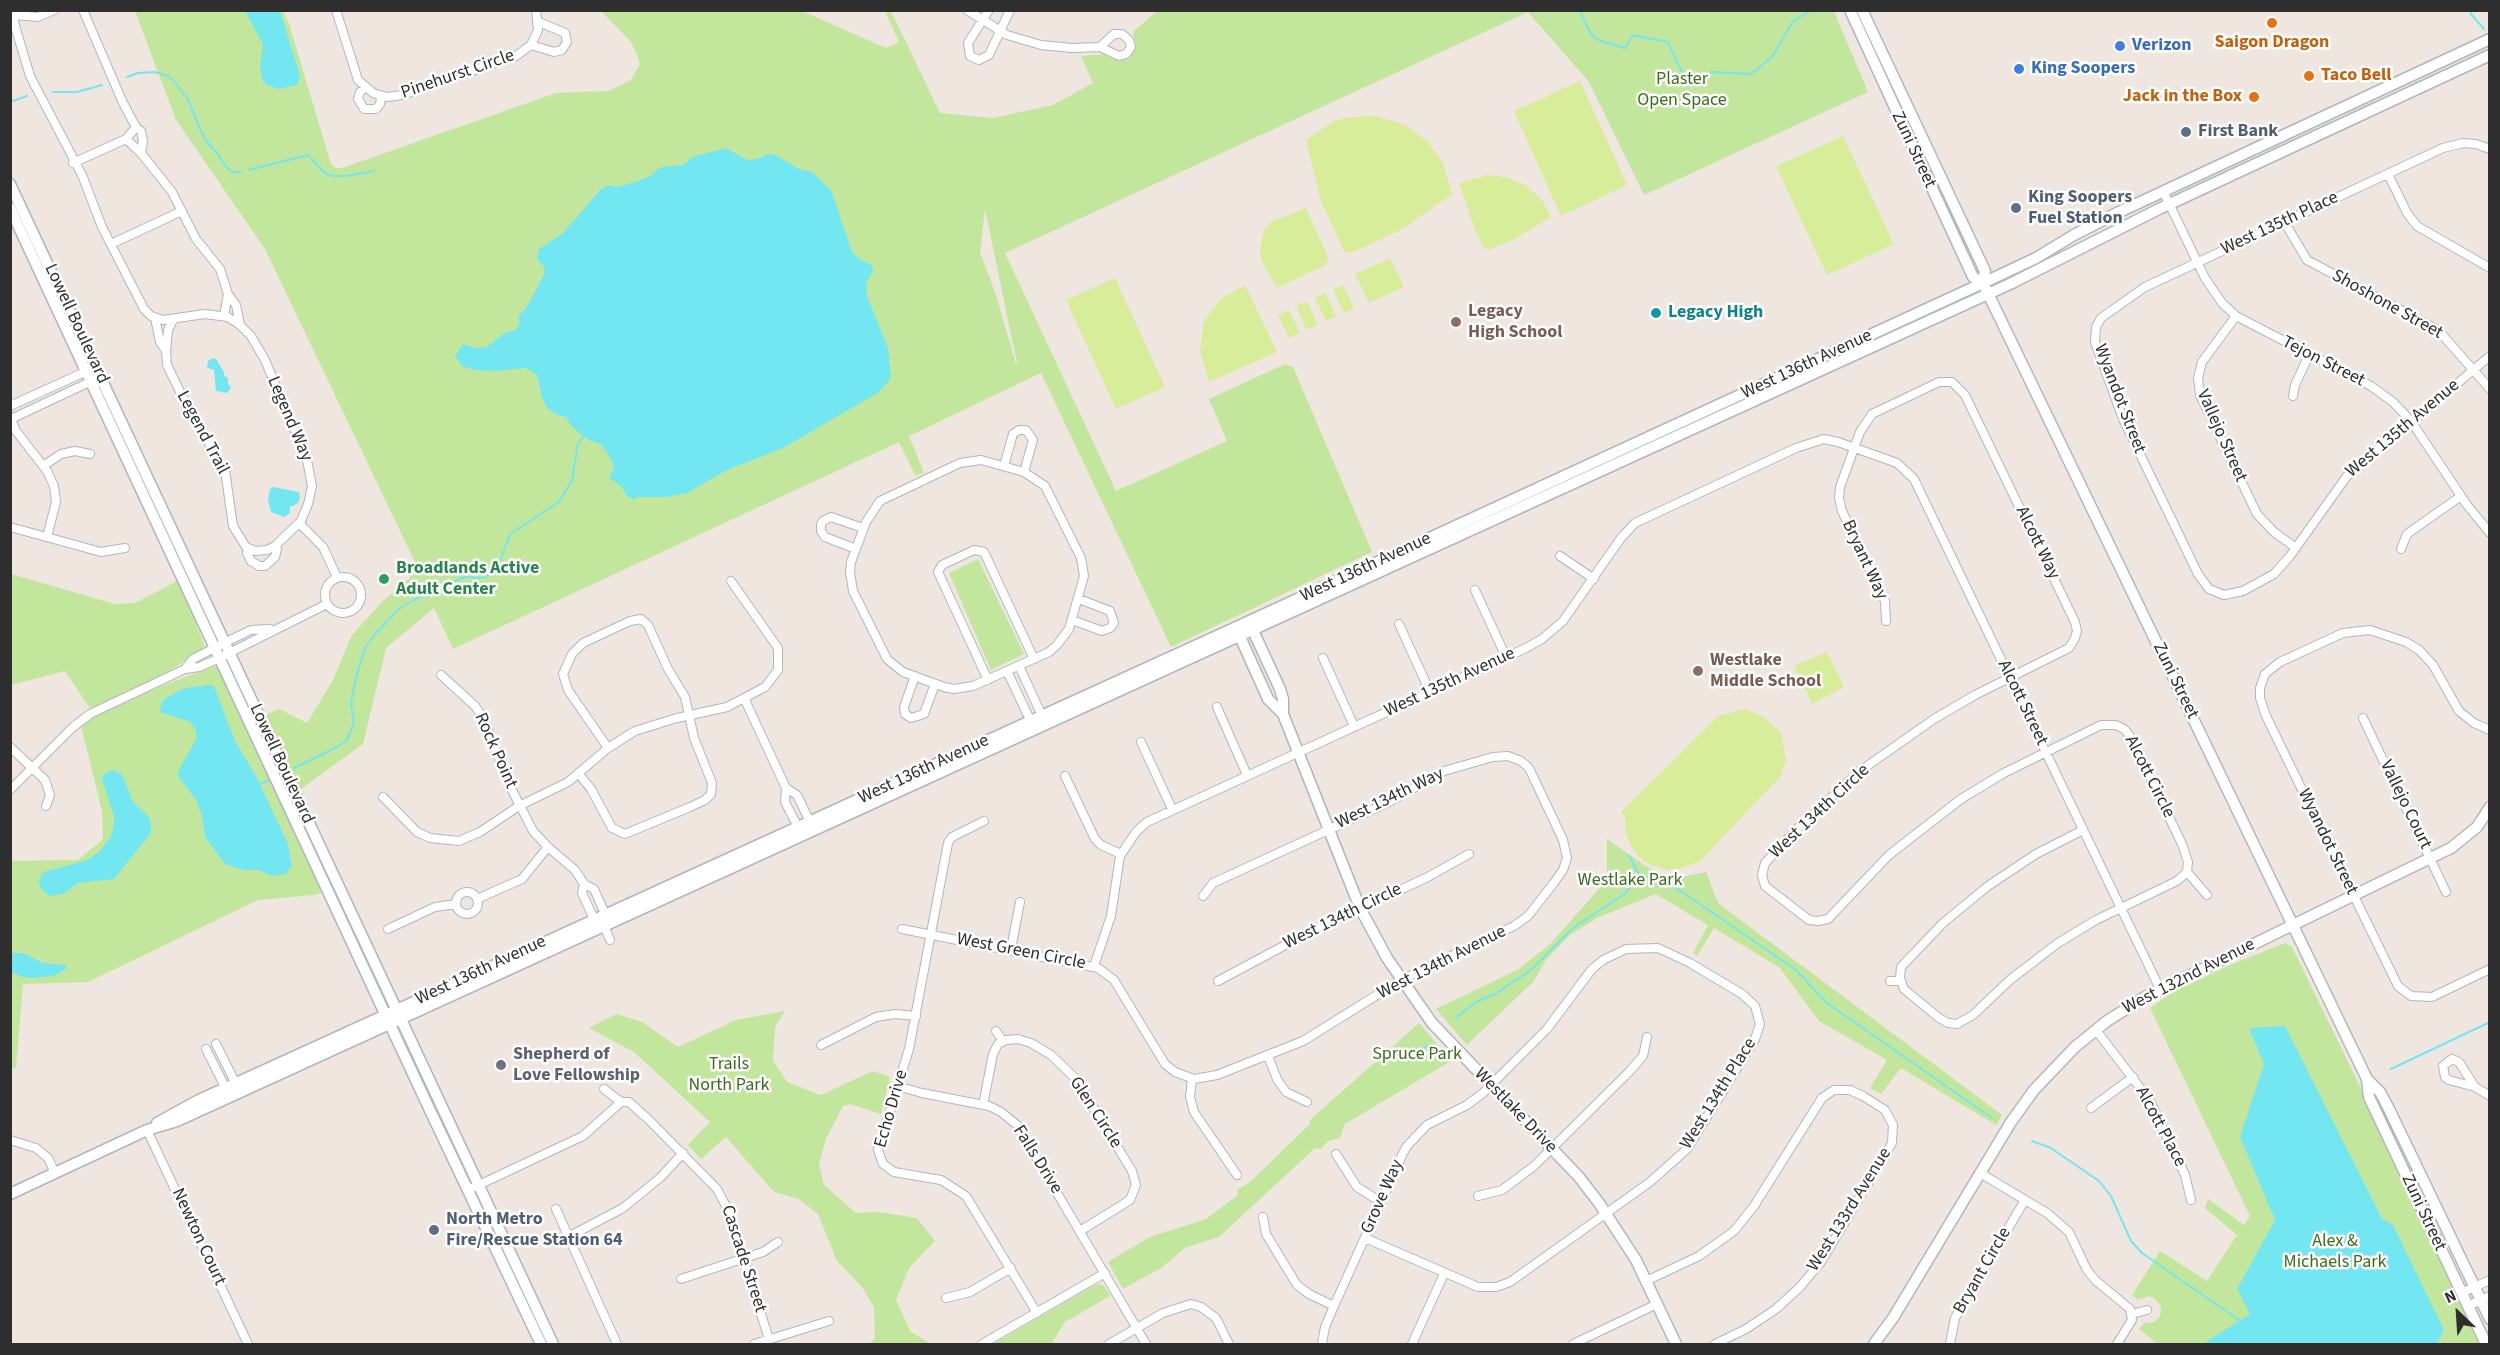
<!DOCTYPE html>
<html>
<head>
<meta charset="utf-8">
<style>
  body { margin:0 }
  #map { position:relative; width:2500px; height:1355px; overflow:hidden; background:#efe6e0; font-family:"Source Sans 3",sans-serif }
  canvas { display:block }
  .frame { position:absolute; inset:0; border:12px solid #2e2e2e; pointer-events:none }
  .north { position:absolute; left:2428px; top:1283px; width:60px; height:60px; -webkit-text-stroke:4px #fff; paint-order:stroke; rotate:335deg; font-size:16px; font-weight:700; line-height:24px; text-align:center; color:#2e2e2e }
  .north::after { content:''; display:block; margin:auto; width:21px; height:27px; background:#2e2e2e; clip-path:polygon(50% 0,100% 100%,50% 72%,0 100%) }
</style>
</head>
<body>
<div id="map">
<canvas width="2500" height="1355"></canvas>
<div class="frame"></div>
<div class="north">N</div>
</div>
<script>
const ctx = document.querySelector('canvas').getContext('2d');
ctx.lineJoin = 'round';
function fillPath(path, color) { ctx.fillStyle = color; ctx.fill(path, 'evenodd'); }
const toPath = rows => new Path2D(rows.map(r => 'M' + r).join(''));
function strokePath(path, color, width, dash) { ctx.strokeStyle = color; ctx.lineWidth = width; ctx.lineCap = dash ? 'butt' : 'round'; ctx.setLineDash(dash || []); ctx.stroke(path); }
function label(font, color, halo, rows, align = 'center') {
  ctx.font = font + ' "Source Sans 3",sans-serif'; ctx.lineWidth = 5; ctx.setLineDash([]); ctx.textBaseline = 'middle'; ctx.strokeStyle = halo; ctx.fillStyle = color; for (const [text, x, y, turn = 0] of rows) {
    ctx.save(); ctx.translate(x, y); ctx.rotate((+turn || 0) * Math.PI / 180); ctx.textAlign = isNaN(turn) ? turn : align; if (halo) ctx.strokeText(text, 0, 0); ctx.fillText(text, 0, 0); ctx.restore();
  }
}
fillPath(toPath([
  [1158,10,1834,11,1868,92,1644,195,1589,82,1528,12,1005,253,1116,491,1227,441,1209,399,1285,364,1293,367,1372,552,1171,647,1041,373,909,436,924,473,915,475,899,442,453,649,434,608,386,648,363,744,298,791,265,715,279,709,307,723,333,680,352,635,383,601,410,578,414,560,265,249,176,120,135,11,283,11,289,24,331,164,336,168,342,168,556,93,609,91,631,80,640,64,637,55,631,42,601,11,802,11,886,48,899,42,885,11,891,11,940,113,993,118,1053,105,1093,83,1081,56,1104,54,1116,60,1129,59,1136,48,1133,32],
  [985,209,1017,364,1016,364,996,295,980,252],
  [978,559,1024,654,991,670,949,573],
  [11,574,115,604,135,603,179,580,205,647,203,650,154,680,91,710,65,671,11,685],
  [213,666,219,667,326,892,313,895,258,900,88,982,23,984,16,1068,11,1067,11,861,78,860,103,839,102,811,81,726,97,715,157,688],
  [1607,839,1666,880,1706,872,1718,903,2002,1115,1996,1125,1901,1068,1881,1094,1870,1088,1887,1060,1819,1021,1780,968,1714,928,1697,956,1693,953,1708,925,1656,894,1597,918,1570,935,1546,960,1534,981,1467,1045,1436,1009,1519,969,1550,944,1607,880],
  [2285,943,2292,947,2369,1105,2479,1344,2158,1344,2139,1329,2144,1323,2154,1322,2160,1316,2161,1307,2155,1299,2149,1296,2138,1300,2132,1295,2160,1251,2207,1281,2237,1235,2205,1208,2208,1199,2244,1225,2250,1216,2150,1008,2174,991,2230,965],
  [785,1011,775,1027,773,1060,787,1082,821,1095,873,1071,890,1077,881,1114,850,1104,843,1106,826,1139,819,1164,824,1185,856,1213,879,1212,917,1218,935,1241,909,1268,896,1300,910,1331,931,1344,869,1344,875,1338,874,1307,862,1287,837,1261,818,1214,799,1199,774,1192,726,1137,701,1159,688,1145,710,1122,634,1052,589,1028,616,1014,642,1022,678,1047,736,1020],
  [1419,1023,1451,1061,1345,1124,1340,1138,1328,1141,1321,1149,1315,1148,1219,1237,1185,1248,1161,1268,1123,1289,1108,1262,1150,1237,1206,1219,1238,1195,1237,1190,1250,1182,1310,1124,1310,1120],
  [1099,1284,1104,1286,1110,1296,1065,1322,1051,1344,993,1344,1095,1285]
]), '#c3e69d');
fillPath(toPath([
  [1580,81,1627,185,1561,216,1514,111],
  [1377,116,1405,125,1428,142,1443,163,1452,194,1401,230,1351,253,1344,251,1321,201,1306,140,1334,121,1351,117],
  [1843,136,1894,244,1827,275,1776,166],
  [1487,175,1505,177,1525,185,1542,200,1551,217,1516,238,1489,250,1484,248,1475,230,1459,183],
  [1306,208,1328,258,1326,265,1277,288,1262,262,1260,253,1262,238,1264,230,1273,221],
  [1390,258,1404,287,1369,303,1355,274],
  [1115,278,1165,387,1116,409,1066,300],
  [1245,285,1277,352,1209,382,1200,352,1204,321,1221,299],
  [1343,285,1354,308,1344,313,1333,290],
  [1325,293,1336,316,1326,321,1315,298],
  [1307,301,1318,325,1307,330,1296,306],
  [1289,310,1300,333,1289,338,1278,315],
  [1827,652,1844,687,1812,704,1794,666],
  [1745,709,1764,717,1781,733,1786,760,1780,777,1699,862,1678,869,1667,870,1649,864,1639,857,1631,846,1626,834,1625,818,1621,812,1718,716]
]), '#d8ed99');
fillPath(toPath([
  [245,11,280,11,299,72,300,77,297,85,279,89,267,85,263,81,260,66,263,44],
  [726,148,747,160,761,158,767,154,775,155,799,169,812,172,831,190,852,252,861,260,872,265,873,270,866,284,867,296,888,348,891,378,879,392,783,448,727,470,687,493,667,497,637,497,635,500,627,496,621,486,609,478,614,470,612,461,602,445,587,439,572,427,566,417,555,414,547,408,542,397,537,375,526,368,497,371,474,370,462,366,455,356,463,344,475,348,487,347,503,334,515,330,520,323,518,316,527,307,544,274,544,267,537,259,539,249,563,233,601,189,609,185,616,187,636,182,650,176,661,167,684,165,692,157],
  [213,358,216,359,224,372,224,376,228,378,228,383,231,388,227,393,216,391,214,370,207,368,208,361],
  [273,487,299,492,300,499,297,504,290,507,290,513,284,517,271,512,268,500,270,489],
  [209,685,214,686,235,741,256,776,288,844,292,865,286,874,272,876,258,870,243,870,225,864,205,837,202,816,196,800,178,776,179,769,196,740,196,730,190,722,160,712,161,704,164,699,185,688],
  [113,770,122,774,133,802,148,816,151,824,151,833,114,879,78,883,63,894,49,896,40,887,39,880,44,872,87,860,99,852,110,838,114,826,114,816,102,779,105,773],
  [11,953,24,953,43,963,66,965,66,969,53,976,35,978,22,977,14,973,11,974],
  [2285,1026,2382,1219,2393,1225,2444,1330,2437,1344,2203,1344,2250,1314,2237,1289,2275,1220,2240,1137,2264,1064,2249,1028]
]), '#73e7f1');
strokePath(toPath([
  [1579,10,1591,34,1598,40,1625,48,1633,35,1668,42,1685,79,1693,82,1712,72,1751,74,1772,57,1793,21,1812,10],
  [2470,10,2471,14,2484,29],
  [127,77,138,73,155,72,166,75,173,80,187,98,204,138,217,153,227,168,233,172,241,172],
  [53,92,77,92,102,85],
  [10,102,27,96],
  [249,170,308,155,325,173,332,176,347,176,374,171],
  [294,768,339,746,347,740,354,723,351,704,355,681,365,648,375,634,400,608,414,600,464,577,484,578,492,573,502,556,510,534,559,502,572,480,578,444,584,436],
  [260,784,269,780],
  [1629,856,1639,874],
  [1456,1018,1476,1002,1495,994,1531,970,1573,928,1626,893,1639,874,1669,883,1796,970,1827,1003,1992,1118],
  [1408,1062,1428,1045],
  [2391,1069,2490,1022],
  [2032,1141,2051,1148,2099,1181,2111,1196,2131,1241,2142,1253,2239,1320]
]), '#73e7f1', 2);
const street = toPath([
  [12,10,15,26,30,76,82,175,102,227,144,309,151,316,163,320,205,314,228,317,240,325,251,336,265,360,307,460,312,486,308,504,301,521,275,546,267,550,255,551,246,547,233,526,225,470,190,412,167,365,166,351,168,330,173,320],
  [336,10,358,80,373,93,387,97,402,95,516,56,531,45,554,52,562,50,567,42,565,33,539,22],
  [967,10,1007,35,1041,45,1072,48,1100,47,1119,56,1126,54,1131,47,1129,40,1122,34,1114,34,1100,47],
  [989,10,968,43,970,56,979,60,989,55,1010,10],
  [14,15,38,17,54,10],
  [531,45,538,30,536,10],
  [365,88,360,92,358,99,364,109,376,109,380,104,381,96],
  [136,127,141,131,143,141,141,153],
  [126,139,141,153,172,192,196,239,220,269,228,294],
  [2490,149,2476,144,2463,143,2443,148,2145,287,2101,318,2096,327,2095,342,2123,419,2198,574,2209,589,2224,595,2243,591,2274,574,2290,556,2347,476,2490,356],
  [73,163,126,139,136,127,123,103,83,10],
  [2388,174,2407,213,2417,226,2490,268],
  [2163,191,2205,278,2222,303,2236,316,2371,386,2393,402,2411,421,2467,505,2490,533],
  [2285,223,2307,260,2438,330,2490,389],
  [111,244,182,211],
  [224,316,228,294,236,305,240,325],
  [2236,316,2202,362,2198,378,2200,395,2257,514,2274,532,2296,548],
  [155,318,160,342,166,351],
  [2293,396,2295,385,2309,355],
  [10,406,89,370],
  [10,417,16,431,47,471,54,486,56,502,47,537],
  [11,419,94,380],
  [981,460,1024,472,1045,486,1081,558,1084,576,1069,629,1057,645,1049,652,973,686,954,689,944,687,903,672,887,659,853,591,850,572,851,562,866,522,880,501,960,463,981,460],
  [43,466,61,454,75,451,90,454],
  [1004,466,1013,434,1019,430,1026,430,1033,440,1024,472],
  [299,523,323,547,337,577],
  [10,527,101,552,125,548],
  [248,548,247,553,251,561,259,566,265,566,275,557,277,549,275,546],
  [856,549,825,537,821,531,821,524,823,521,831,517,863,528],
  [2401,549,2407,534,2461,496],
  [1560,556,1594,579],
  '325 595a18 18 0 1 1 36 0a18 18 0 1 1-36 0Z',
  [1475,590,1506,657],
  [1072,620,1102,631,1110,628,1114,623,1110,611,1079,599],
  [1886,621,1885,601,1842,511,1839,498,1840,487,1860,432,1872,414,1939,382,1952,382,1965,395,2075,622,2077,631,2075,638,2069,648,1975,695,1934,719,1860,771,1794,832,1765,863,1762,875,1765,886,1809,920,1818,921,1828,919,1889,855,1961,799,2004,773,2101,725,2116,725,2124,729,2130,736,2182,844,2188,862,2187,872,2177,881,2096,920,2058,943,2011,979,1973,1015,1957,1024,1948,1023,1939,1018,1904,989,1900,978,1901,967,1943,923,1988,886,2036,854,2083,830],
  [1399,624,1430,692],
  [1323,658,1354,726],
  [1019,666,1044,720],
  [185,669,193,659,232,639,251,630,270,629],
  [1007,671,1032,724],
  [441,675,475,706,483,718,510,786,533,831,548,847,575,870,584,884,594,889,605,914,605,919],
  [915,676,904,707,905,714,911,718,924,714,935,684],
  [988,680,938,572,942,565,974,550,984,552,1034,659],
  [744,698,786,788,785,802,800,831],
  [1217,707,1247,775],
  [2363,718,2446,892],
  [2490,730,2474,723,2459,711,2433,665,2419,650,2406,642,2370,630,2343,633,2280,662,2265,674,2260,688,2260,698,2266,716,2398,986,2411,996,2432,997,2490,969],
  [1141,742,1172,809],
  [10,747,45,780,50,795,46,806],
  [578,773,591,789,612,828,625,834,690,807,705,800,711,794,712,783,694,738,685,697,668,669,648,625,641,619,630,621,583,643,572,654,563,674,568,690,608,748],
  [1065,776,1095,839,1101,845,1121,854],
  [786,788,797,795,812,826],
  [10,790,73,727,90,714,185,669,199,667,213,661,327,604],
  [383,797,417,832,430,838,459,841,480,832,519,806,568,782,608,748,635,731,677,718,727,707,765,687,778,670,778,648,731,581],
  [984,821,952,837,948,843,909,1049,878,1150,883,1164,894,1172,941,1180,966,1196,1037,1313],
  [2187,872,2207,895],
  [584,884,582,893,594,919,598,922],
  '456 903a11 11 0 1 1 22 0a11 11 0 1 1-22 0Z',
  [477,899,522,879,548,847],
  [604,926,610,940],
  [388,929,435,907,456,904],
  [902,929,1098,968,1114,980,1165,1064,1175,1072,1194,1079,1217,1075,1303,1041,1401,980,1514,926,1528,916,1553,884,1563,870,1567,858,1563,840,1529,768,1521,761,1508,756,1493,757,1444,771,1389,802,1213,883,1203,896],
  [1011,949,1020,902],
  [1094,966,1111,916,1120,856,1136,832,1147,822,1526,648,1542,639,1563,621,1621,538,1635,523,1796,448,1824,439,1838,442,1897,463,1914,479,2160,989],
  [1218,981,1321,926,1426,878,1469,854],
  [1890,981,1900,981],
  [2096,1030,2150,1101,2185,1175,2191,1200],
  [996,1031,1003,1041],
  [216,1044,237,1086],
  [821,1045,876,1017,895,1014,916,1016],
  [206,1049,227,1091],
  [1268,1056,1277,1079,1286,1092,1307,1102],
  [1192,1079,1190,1097,1194,1112,1237,1175],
  [897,1086,922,1093,989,1106,1001,1112,1017,1125,1146,1344],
  [2475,1087,2459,1062,2452,1059,2443,1066,2445,1077,2449,1080,2475,1087,2490,1096],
  [604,1089,621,1102,629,1102,649,1120,717,1189,727,1208,769,1339],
  [983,1105,993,1054,998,1044,1006,1040,1018,1039,1031,1043,1051,1055,1076,1079,1132,1171,1136,1185,1130,1200,1080,1231],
  [2091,1108,2133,1077],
  [147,1130,248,1344],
  [10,1140,36,1148,48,1158,55,1173],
  [1336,1154,1357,1187,1381,1202],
  [1980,1173,2047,1213,2069,1232,2087,1270,2095,1280,2130,1309,2132,1320,2117,1344],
  [468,1190,583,1136,621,1102],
  [1478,1196,1502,1190,1534,1166,1629,1072,1643,1056,1647,1037],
  [556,1209,617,1344],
  [1263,1217,1266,1234,1297,1285,1309,1294,1334,1306],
  [568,1237,623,1208,661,1177,683,1153],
  [681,1279,763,1252,778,1242],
  [1646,1281,1699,1256,1734,1231,1754,1206,1822,1098,1834,1090,1850,1090,1863,1096,1885,1110,1893,1125,1892,1143,1821,1262,1800,1287,1776,1309,1746,1329,1715,1344],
  [2461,1293,2490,1280],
  [946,1298,970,1292,1011,1268],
  [2468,1306,2490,1296],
  [2132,1314,2147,1310],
  [754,1344,829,1321],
  [982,1344,1105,1273],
  [1109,1344,1163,1313,1191,1304,1201,1307,1216,1318,1229,1344],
  [1322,1344,1325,1327,1334,1306,1381,1202,1403,1153,1407,1146,1427,1125,1467,1105,1483,1093,1547,1029,1592,969,1603,960,1626,949,1658,948,1690,963,1742,994,1755,1006,1760,1024,1755,1039,1687,1149,1650,1182,1510,1282,1496,1287,1478,1287,1365,1238],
  [1412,1344,1444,1274],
  [1573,1344,1657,1304],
  [1950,1344,1955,1318,2025,1200]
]);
const secondary = toPath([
  [1850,10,1973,277,1983,283],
  [1862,10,1985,271,1983,283,2367,1079,2369,1097,2486,1344],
  [10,184,553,1344],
  [10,208,427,1104,541,1344],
  [1250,624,1280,689,1283,699,1283,714,1360,908,1387,958,1432,1023,1579,1177,1599,1203,1636,1260,1676,1344],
  [1237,630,1268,699,1283,714],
  [2367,1079,2380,1092,2389,1109,2490,1319],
  [157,1123,199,1100,1230,630,1983,283,2036,258,2074,235,2117,213,2490,39],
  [10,1194,147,1130,177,1121,2012,283,2159,209,2490,55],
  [1874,1344,1893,1318,2011,1122,2034,1090,2075,1047,2107,1021,2145,997,2451,848,2477,827,2490,807]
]);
strokePath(street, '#b0b6be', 10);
strokePath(secondary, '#b0b6be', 13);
strokePath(street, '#fff', 8);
strokePath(secondary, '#fff', 10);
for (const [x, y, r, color] of [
  [2272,23,6,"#e8710a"],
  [2120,46,6,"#3f7fe0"],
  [2019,69,6,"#3f7fe0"],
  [2309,76,6,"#e8710a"],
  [2254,97,6,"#e8710a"],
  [2186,132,6,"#5c6f8a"],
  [2016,208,6,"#5c6f8a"],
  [1656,313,6,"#0f9aa8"],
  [1456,322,6,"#8d6e63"],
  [384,579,6,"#2e9e5b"],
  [1698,671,6,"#8d6e63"],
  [501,1065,6,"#6b7280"],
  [434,1230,6,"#5c6f8a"]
]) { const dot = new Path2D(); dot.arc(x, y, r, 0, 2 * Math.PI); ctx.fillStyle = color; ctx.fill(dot); strokePath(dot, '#fff', 2); }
label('bold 18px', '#c56008', '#fff', [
  ["Saigon Dragon",2272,43],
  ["Taco Bell",2321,76,"left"],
  ["Jack in the Box",2242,97,"right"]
]);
label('bold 18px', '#366cbe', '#fff', [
  ["Verizon",2132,46],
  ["King Soopers",2031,69]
], 'left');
label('18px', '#2e2e2e', '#fff', [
  ["Pinehurst Circle",458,75,-19],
  ["Zuni Street",1913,150,65],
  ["West 135th Place",2280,224,-25],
  ["Shoshone Street",2387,305,29],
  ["Lowell Boulevard",76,324,65],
  ["Tejon Street",2323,362,27],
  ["West 136th Avenue",1807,365,-25],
  ["Wyandot Street",2119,399,69],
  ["Legend Way",289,419,67],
  ["West 135th Avenue",2403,429,-40],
  ["Legend Trail",202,433,62],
  ["Vallejo Street",2221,436,66],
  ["Alcott Way",2037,543,64],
  ["Bryant Way",1864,560,65],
  ["West 136th Avenue",1366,568,-25],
  ["Zuni Street",2175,681,64],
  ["West 135th Avenue",1450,683,-25],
  ["Alcott Street",2022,703,64],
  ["Rock Point",495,751,66],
  ["Lowell Boulevard",281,764,65],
  ["West 136th Avenue",924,770,-25],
  ["Alcott Circle",2149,777,63],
  ["West 134th Way",1390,799,-26],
  ["Vallejo Court",2405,805,64],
  ["West 134th Circle",1820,812,-43],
  ["Wyandot Street",2327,842,64],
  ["West 134th Circle",1343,917,-26],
  ["West Green Circle",1021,952,11],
  ["West 134th Avenue",1442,963,-27],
  ["West 136th Avenue",481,971,-25],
  ["West 132nd Avenue",2189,977,-27],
  ["West 134th Place",1719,1094,-58],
  ["Echo Drive",892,1109,-74],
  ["Westlake Drive",1515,1111,46],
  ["Glen Circle",1095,1113,57],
  ["Alcott Place",2160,1127,62],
  ["Falls Drive",1037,1160,58],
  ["Grove Way",1383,1197,-66],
  ["West 133rd Avenue",1850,1210,-58],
  ["Zuni Street",2423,1213,65],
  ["Newton Court",198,1237,65],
  ["Cascade Street",743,1259,72],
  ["Bryant Circle",1983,1271,-60]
]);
label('18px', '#3b6e1a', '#fff', [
  ["Plaster",1682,80],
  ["Open Space",1682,101],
  ["Westlake Park",1630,881],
  ["Spruce Park",1417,1055],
  ["Trails",729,1065],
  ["North Park",729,1086],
  ["Alex &",2335,1242],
  ["Michaels Park",2335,1263]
]);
label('bold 18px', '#4e5e75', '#fff', [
  ["First Bank",2198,132],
  ["King Soopers",2028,198],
  ["Fuel Station",2028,219],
  ["North Metro",446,1220],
  ["Fire/Rescue Station 64",446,1241]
], 'left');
label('bold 18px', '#785e54', '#fff', [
  ["Legacy",1468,312],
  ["High School",1468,333],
  ["Westlake",1710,661],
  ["Middle School",1710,682]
], 'left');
label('bold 18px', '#0d838f', '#fff', [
  ["Legacy High",1668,313]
], 'left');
label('bold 18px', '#27864d', '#fff', [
  ["Broadlands Active",396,569],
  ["Adult Center",396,590]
], 'left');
label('bold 18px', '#5b616d', '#fff', [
  ["Shepherd of",513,1055],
  ["Love Fellowship",513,1076]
], 'left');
</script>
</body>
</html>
